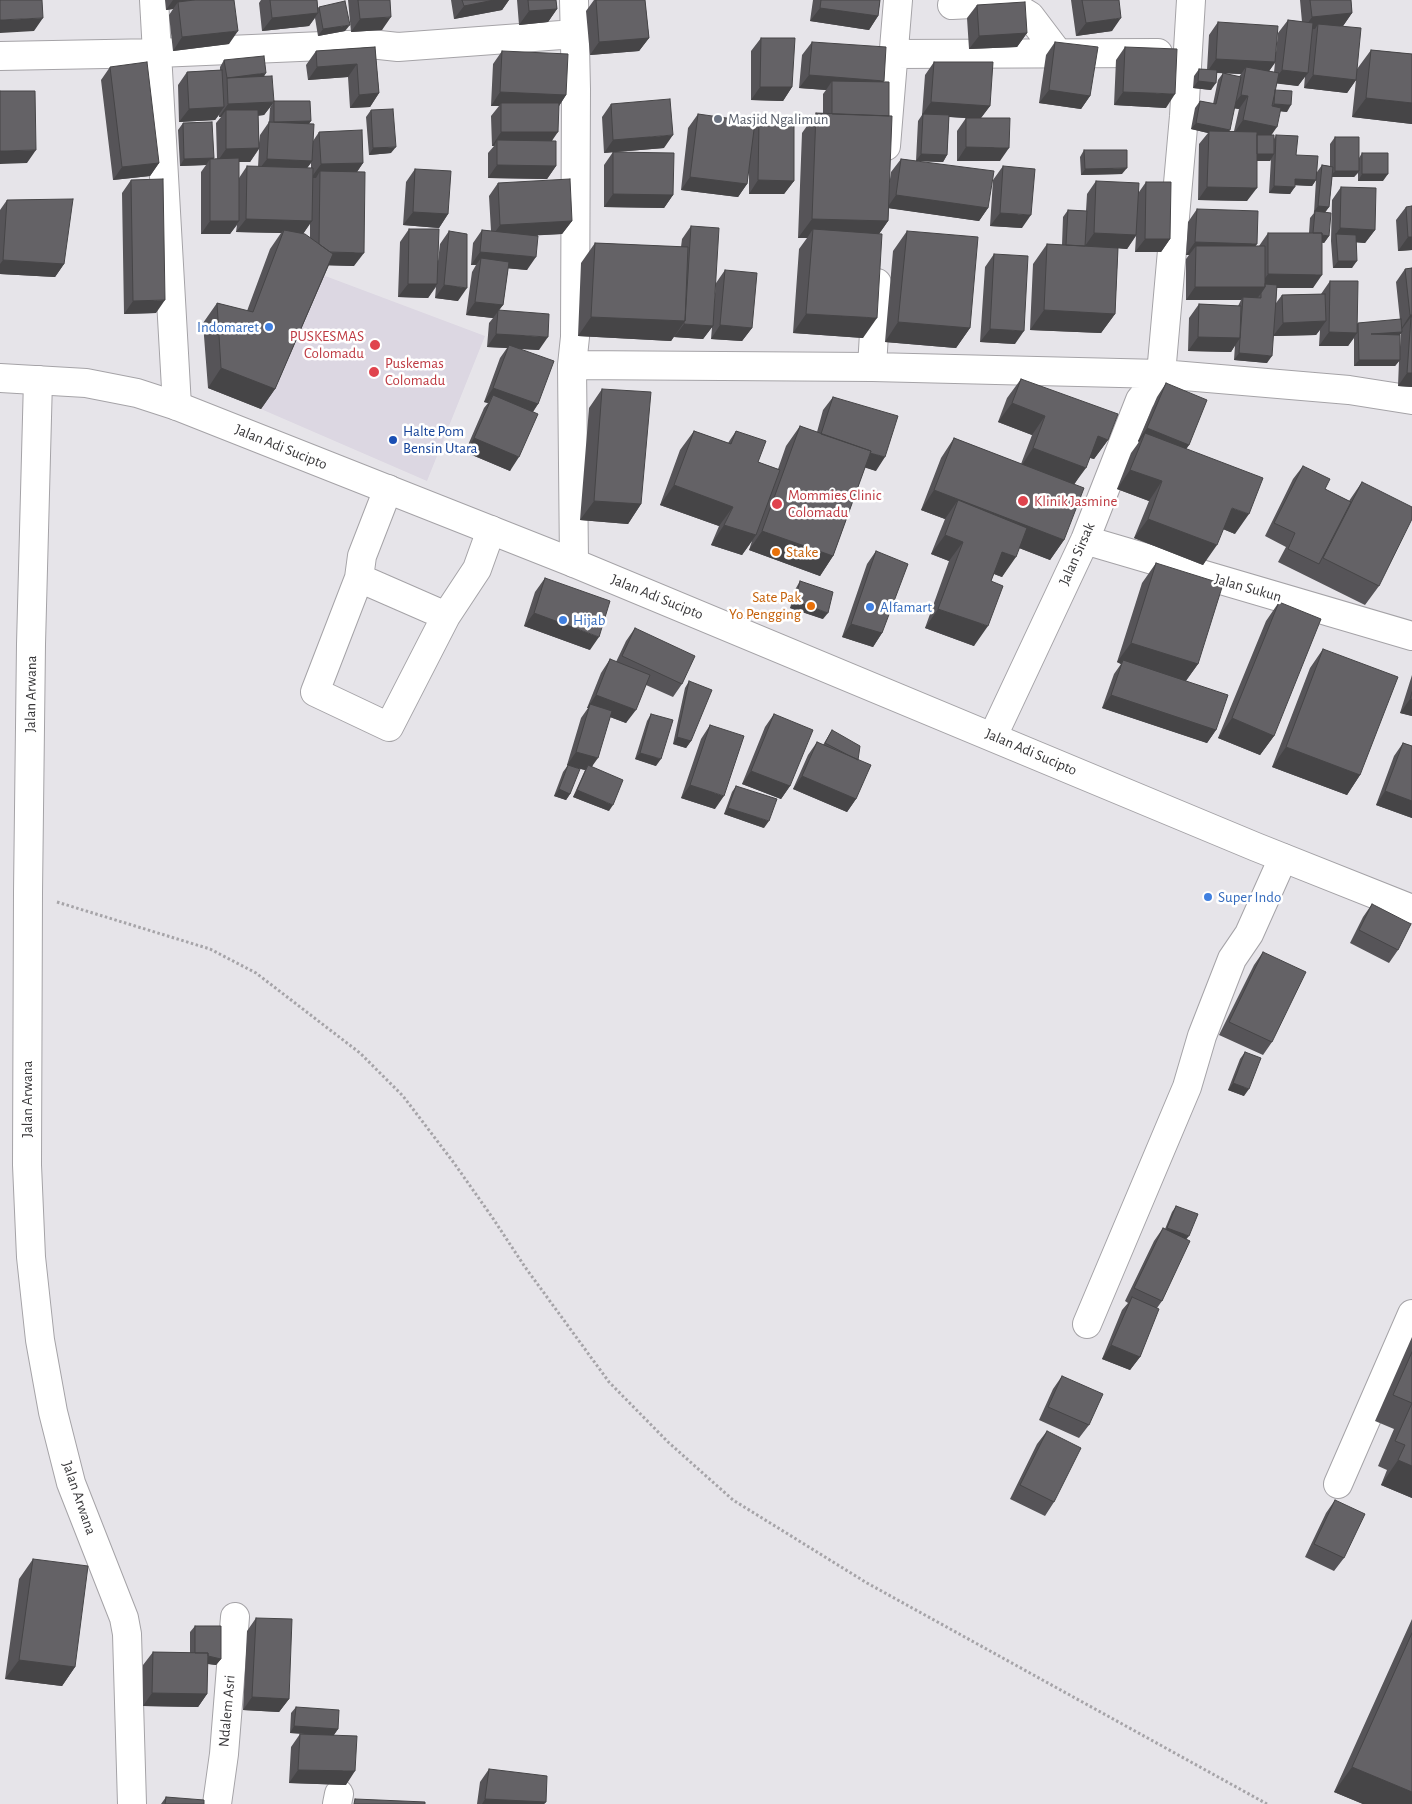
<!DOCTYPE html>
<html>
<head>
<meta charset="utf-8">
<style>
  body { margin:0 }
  canvas { display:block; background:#e6e4e9 }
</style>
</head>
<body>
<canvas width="1412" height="1804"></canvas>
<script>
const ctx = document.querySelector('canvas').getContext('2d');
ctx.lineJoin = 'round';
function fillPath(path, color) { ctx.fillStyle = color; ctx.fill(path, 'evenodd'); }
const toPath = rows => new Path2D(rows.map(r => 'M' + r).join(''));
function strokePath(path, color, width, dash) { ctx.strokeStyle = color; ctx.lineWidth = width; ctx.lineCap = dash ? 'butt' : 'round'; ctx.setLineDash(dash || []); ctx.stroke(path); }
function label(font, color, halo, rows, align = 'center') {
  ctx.font = font + ' "Alegreya Sans",sans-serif'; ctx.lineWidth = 5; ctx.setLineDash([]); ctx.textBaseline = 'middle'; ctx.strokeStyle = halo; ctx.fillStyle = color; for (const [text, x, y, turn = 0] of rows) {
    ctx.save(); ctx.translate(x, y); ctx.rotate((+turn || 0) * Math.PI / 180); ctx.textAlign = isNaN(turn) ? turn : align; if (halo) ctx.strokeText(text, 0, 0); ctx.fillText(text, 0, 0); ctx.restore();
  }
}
fillPath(toPath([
  [320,274,485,336,427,481,261,409]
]), '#dcd7e2');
const minor = toPath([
  [154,0,177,406],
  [574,0,576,89,575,337,572,365,574,563],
  [952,5,991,3,1006,4,1017,8,1030,16,1058,53],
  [892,54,1158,53],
  [0,56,158,53,370,44,398,47,575,34],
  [886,146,898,0],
  [572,365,872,367,1161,374,1349,390,1412,400],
  [872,367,877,283],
  [1161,374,1184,116,1191,0],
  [38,380,31,644,28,893,27,1165,31,1257,40,1340,53,1412,71,1483,124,1618,127,1634,132,1804],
  [388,489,362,556,359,578,315,692,389,727,446,616,477,569,491,530],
  [1085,540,1412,636],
  [359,578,446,616],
  [993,736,1085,540,1140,400,1161,374],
  [1087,1324,1187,1087,1202,1036,1232,959,1249,934,1283,858],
  [1338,1484,1412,1314],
  [217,1804,224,1754,235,1617],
  [337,1804,339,1794]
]);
const highway = toPath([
  [0,378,86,383,137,393,177,406,574,563,1256,847,1412,909]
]);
strokePath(minor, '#a5a3a7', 30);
strokePath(highway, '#a5a3a7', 30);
strokePath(toPath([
  [57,902,210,949,256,973,360,1053,403,1096,454,1163,492,1217,525,1267,609,1382,668,1442,733,1500,867,1583,1267,1804]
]), '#a6a4a8', 3, [2.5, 2.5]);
strokePath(minor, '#fff', 28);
strokePath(highway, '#fff', 28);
fillPath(toPath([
  [165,0,234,0,229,44,173,51,169,15,173,9,166,10],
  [261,0,317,0,318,8,319,7,345,31,318,36,315,18,309,26,262,31,259,3],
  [348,0,390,0,382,30,351,32],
  [451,0,509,0,502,10,454,19],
  [517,0,556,0,557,9,548,22,519,25],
  [594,0,645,0,649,38,639,51,590,55,586,11],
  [813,0,880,0,878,16,869,30,810,21],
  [1071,0,1120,0,1119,0,1112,31,1076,36],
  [1300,0,1351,0,1352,13,1343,26,1340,26,1357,69,1371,50,1412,54,1412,124,1352,117,1356,80,1347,93,1304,88,1305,76,1298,86,1277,83,1275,90,1287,112,1280,111,1271,135,1274,139,1276,135,1296,155,1317,172,1322,165,1330,166,1330,144,1335,137,1359,158,1362,153,1383,181,1358,181,1358,173,1354,177,1332,177,1329,207,1325,212,1329,236,1324,243,1322,242,1313,288,1277,288,1276,303,1282,295,1321,294,1330,281,1357,324,1358,323,1400,320,1396,282,1405,269,1412,268,1412,387,1398,386,1399,361,1395,366,1354,366,1354,338,1348,346,1319,346,1320,330,1316,335,1273,336,1267,363,1234,360,1235,345,1231,352,1188,351,1189,318,1199,304,1238,306,1241,300,1186,300,1186,259,1189,255,1186,255,1188,222,1197,209,1256,246,1259,246,1268,233,1309,233,1310,218,1314,213,1316,180,1312,186,1295,185,1290,194,1269,193,1271,159,1270,161,1257,161,1247,201,1198,200,1199,144,1208,133,1191,129,1195,108,1200,101,1213,104,1218,80,1223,73,1239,77,1241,74,1217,73,1211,90,1193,88,1194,76,1199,69,1207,70,1209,35,1218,22,1276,52,1278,33,1288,20,1302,22],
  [1275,63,1274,72,1269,71],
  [1234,108,1239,109,1234,131,1229,131],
  [1401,333,1400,347,1400,335],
  [977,5,1027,33,1017,47,969,49,967,18],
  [761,38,792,87,783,101,751,100,751,51],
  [812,42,883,82,889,116,889,186,891,172,901,159,916,161,918,121,922,115,925,75,934,62,990,106,981,118,1000,161,957,161,957,131,966,118,949,117,947,155,943,162,917,161,988,208,979,221,889,208,888,221,879,234,863,338,793,333,799,249,807,238,798,238,802,133,816,113,823,113,823,94,826,90,799,88,802,55],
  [1055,42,1090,96,1081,109,1039,103,1046,55],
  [375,47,379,93,370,107,350,108,348,77,308,80,306,65,316,51],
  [1125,47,1166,108,1114,105,1116,60],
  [502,51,566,95,559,106,552,141,556,166,547,179,488,178,488,153,494,146,492,146,491,116,499,106,491,106,493,64],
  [224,60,264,76,274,102,264,115,258,116,259,143,260,135,269,122,270,108,274,101,311,121,309,123,313,141,319,132,363,163,357,172,354,266,329,265,275,389,261,409,208,388,203,323,217,303,247,311,270,249,281,233,236,232,237,225,230,234,201,234,201,172,206,165,180,166,178,130,183,123,214,158,213,159,217,159,216,123,221,117,219,117,219,115,215,120,179,122,178,85,187,72,220,70,220,67],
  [259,149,258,167,247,166,239,178,239,162,250,162],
  [311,163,311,168,307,168],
  [310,223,310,238,303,234],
  [110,67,159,163,150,176,113,180,101,80],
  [611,104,664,148,616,152,673,195,664,208,604,207,604,165,613,152,604,153,602,117],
  [371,110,391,153,369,155,366,117],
  [698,114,754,129,759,122,794,181,784,194,749,194,749,168,747,184,738,197,681,190,688,128],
  [1084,150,1122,174,1081,175,1080,157],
  [1003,166,1022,228,990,226,993,180],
  [415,169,448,214,439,228,403,225,406,182],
  [131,180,156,313,124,314,122,193],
  [1096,181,1139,192,1146,182,1170,239,1161,252,1135,252,1136,236,1127,249,1118,248,1115,314,1101,333,1030,330,1033,264,1047,244,1062,245,1063,217,1068,210,1086,211,1087,194],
  [498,183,572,221,562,234,538,235,527,270,508,268,503,305,499,310,539,350,520,349,538,404,533,412,510,471,465,452,484,408,488,403,484,402,500,358,507,348,487,347,489,323,493,318,466,315,472,272,476,265,471,265,473,243,482,230,491,231,489,196],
  [1341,187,1375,230,1365,243,1356,242,1352,268,1333,268,1331,241,1332,200],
  [7,200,64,264,55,277,0,274,0,210],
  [1406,207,1412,250,1398,251,1396,220],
  [691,226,714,305,716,283,725,270,752,328,742,341,711,339,712,327,703,339,674,337,675,335,671,341,578,336,581,263,595,243,681,247,682,239],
  [409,229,438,261,440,244,449,231,458,301,435,298,436,287,428,298,398,297,400,242],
  [907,231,970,328,956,348,885,342,893,251],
  [994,254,1015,344,980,342,985,267],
  [1021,379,1108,440,1094,459,1090,458,1074,485,1064,540,1050,560,1019,548,1002,577,994,574,991,581,974,646,925,628,949,561,931,554,945,519,921,510,941,458,954,438,1021,464,1032,435,998,422,1007,398],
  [1166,383,1189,445,1186,449,1235,534,1223,529,1203,565,1134,538,1149,501,1117,489,1131,453,1139,442,1138,441,1157,397],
  [602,389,641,504,628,524,580,520,589,408],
  [833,397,876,471,865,467,833,556,820,576,749,550,752,541,742,555,711,545,719,526,660,505,680,450,694,431,728,443,736,431,758,462,778,469,786,446,800,426,817,432,823,410],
  [1303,466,1325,489,1349,501,1362,482,1379,586,1365,605,1278,562,1286,547,1265,536,1293,479],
  [876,551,882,633,873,647,842,637,867,564],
  [1156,563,1198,664,1186,681,1216,730,1207,743,1102,708,1114,674,1121,664,1117,662,1142,583],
  [545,578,590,650,524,626,535,592],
  [800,581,823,619,790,608,796,588],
  [1279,602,1274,736,1260,755,1218,738,1266,621],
  [635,628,682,684,673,697,646,685,626,723,610,717,592,767,609,811,573,797,585,770,576,768,570,794,566,800,554,796,563,772,568,765,567,765,581,718,588,708,587,708,601,673,610,659,616,662,626,641],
  [1323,649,1360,775,1347,795,1272,767,1310,668],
  [1412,675,1412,716,1400,713],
  [689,681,691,741,686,748,673,744,685,688],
  [651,714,656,766,635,759,647,721],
  [774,714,790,786,781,799,742,784,765,727],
  [710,725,715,809,681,798,701,739],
  [832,730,858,760,856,799,847,812,793,789,808,755,817,742,823,745],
  [1403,743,1412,746,1412,818,1376,805,1394,756],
  [736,786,764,828,724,814,732,792],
  [1372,904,1398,950,1389,963,1350,943,1363,917],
  [1263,952,1272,1042,1263,1055,1219,1035,1254,965],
  [1245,1052,1244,1096,1228,1090,1240,1059],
  [1176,1206,1186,1239,1162,1301,1157,1308,1140,1357,1130,1370,1102,1359,1122,1310,1128,1303,1125,1301,1154,1241,1163,1228,1165,1229,1172,1212],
  [1412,1337,1412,1498,1381,1485,1387,1470,1378,1466,1394,1429,1375,1421],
  [1062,1376,1089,1425,1079,1438,1039,1420,1053,1389],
  [1047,1431,1054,1502,1045,1516,1010,1499,1037,1444],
  [1335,1500,1344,1558,1334,1571,1305,1557,1326,1513],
  [33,1559,75,1667,62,1686,5,1679,19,1579],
  [256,1618,289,1699,279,1712,243,1710,247,1631],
  [1412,1619,1412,1804,1363,1804,1334,1792],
  [195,1626,221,1659,216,1665,207,1664,207,1694,198,1707,143,1706,143,1665,153,1652,190,1653,190,1632],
  [296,1707,338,1729,334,1735,346,1785,289,1783,291,1747,300,1734,311,1734,290,1733,291,1713],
  [489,1769,546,1802,544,1804,477,1804,480,1782],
  [166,1797,204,1804,161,1804]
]), '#565458');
fillPath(toPath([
  [173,0,212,0,178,2,173,9,166,10],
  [494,0,509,0,502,10,454,19,464,6],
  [820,8,878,16,869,30,810,21],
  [557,9,548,22,519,25,529,11],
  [318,13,309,26,262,31,272,18],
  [1352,13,1343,26,1318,28,1318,24,1315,29,1303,30,1312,17],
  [391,17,382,30,351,32,360,19],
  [43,18,34,31,0,33,0,20],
  [1121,18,1112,31,1076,36,1086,23],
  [350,25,345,31,318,36,323,29],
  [238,31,229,44,173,51,182,37],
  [1027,33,1017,47,969,49,979,36],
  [649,38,639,51,590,55,599,42],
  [1216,59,1275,62,1266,76,1246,67,1241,74,1207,72],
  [357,64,348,77,308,80,317,67],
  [1282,70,1308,73,1298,86,1272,83],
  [266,73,262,80,227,78,222,85,227,78],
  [809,75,884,81,874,94,832,81,826,90,799,88],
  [1313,75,1356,80,1347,93,1304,88],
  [1198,81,1216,83,1211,90,1193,88],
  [760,87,792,87,783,101,751,100],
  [1049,90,1090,96,1081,109,1039,103],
  [500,92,566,95,557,109,501,103,499,106,491,106],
  [1123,92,1175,94,1166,108,1114,105],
  [379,93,370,107,350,108,359,95],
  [1241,95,1248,96,1239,109,1231,108],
  [1366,98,1412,103,1412,124,1352,117],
  [274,102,264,115,226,117,226,110,221,117,219,117,228,104],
  [931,102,990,106,980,119,922,115],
  [1274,104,1291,105,1287,112,1269,110],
  [224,107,215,120,179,122,189,109],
  [1243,120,1277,127,1268,140,1234,133],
  [311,121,306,128,274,122],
  [1196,123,1230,130,1225,136,1209,131,1208,133,1191,129],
  [501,132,558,132,549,145,497,140,494,146,492,146],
  [673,135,664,148,604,153,613,140],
  [396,147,391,153,369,155,373,148],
  [966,147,1009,148,1000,161,957,161],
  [259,148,250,162,217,162,226,149],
  [36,150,27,163,0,164,0,151],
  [921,154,947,155,943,162,916,161],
  [1257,154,1274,154,1270,161,1252,161],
  [214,158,210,163,210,159,206,165,180,166,184,159],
  [267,159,312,161,303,174,257,172],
  [159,163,150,176,113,180,122,167],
  [363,163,354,176,320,171,316,178,311,178,321,164],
  [497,165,556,166,547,179,488,178],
  [1127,168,1122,174,1081,175,1085,169],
  [1335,171,1359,171,1354,177,1330,177],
  [1362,174,1388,174,1383,181,1358,181],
  [690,177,747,184,738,197,681,190],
  [1295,179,1316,180,1312,186,1290,185],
  [758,180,794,181,784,194,749,194],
  [1274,186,1295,187,1290,194,1269,193],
  [1207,187,1257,188,1247,201,1198,200],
  [613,194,673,195,664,208,604,207],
  [896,195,988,208,979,221,887,208],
  [1318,206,1329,207,1324,214,1315,211,1313,213],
  [413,212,448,214,439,228,403,225],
  [1000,213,1031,215,1022,228,990,226],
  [246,219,312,221,303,234,284,230,281,233,236,232],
  [812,219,888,221,874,241,813,229,807,238,798,238],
  [210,221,239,221,230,234,201,234],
  [572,221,562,234,491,238,500,225],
  [1340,228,1375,230,1365,243,1336,241,1336,234],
  [1094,233,1136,235,1127,249,1085,246],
  [1313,234,1329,236,1324,243,1308,241],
  [1408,237,1412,237,1412,250,1398,251],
  [1145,239,1170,239,1161,252,1135,252],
  [1195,242,1257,244,1248,257,1196,246,1189,255,1186,255],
  [319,252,364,253,354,266,309,265],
  [480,252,536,257,527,270,480,266,481,258,476,265,471,265],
  [3,260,64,264,55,277,0,274,0,264],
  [1338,261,1357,261,1352,268,1333,268],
  [1268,274,1322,275,1313,288,1265,288,1256,300,1243,297,1241,300,1186,300,1195,287,1259,287],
  [408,284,437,284,428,298,398,297],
  [444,285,467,288,458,301,435,298],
  [165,300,156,313,124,314,133,301],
  [475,302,503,305,493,318,466,315],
  [1044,310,1115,314,1101,333,1030,330],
  [806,314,877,318,863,338,793,333],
  [1410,315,1412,315,1412,327,1411,317,1402,329,1401,329],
  [591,317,685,321,671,341,578,336],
  [1326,321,1316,335,1273,336,1283,323],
  [898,322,970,328,956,348,885,342],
  [684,324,713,326,703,339,674,337],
  [720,325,752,328,742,341,711,339],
  [990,329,1024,331,1015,344,980,342],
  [1329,332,1357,333,1348,346,1319,346],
  [1402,332,1397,339,1371,334],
  [496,334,548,337,539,350,508,348,509,345,507,348,487,347],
  [1198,337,1240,338,1231,352,1188,351],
  [1239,353,1272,356,1267,363,1234,360],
  [1359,360,1400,360,1395,366,1354,366],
  [221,368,275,389,261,409,208,388],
  [1407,373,1412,373,1412,387,1398,386],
  [493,388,538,404,529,417,493,395,488,403,484,402],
  [1012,403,1045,416,1032,435,998,422],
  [1147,428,1189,445,1180,458,1145,433,1139,442,1138,441],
  [1098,436,1108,440,1094,459,1084,456],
  [474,438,519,457,510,471,465,452],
  [820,438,885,457,876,471,811,451],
  [1033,448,1086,468,1072,487,1020,468],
  [1130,470,1162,481,1149,501,1117,489],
  [674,485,733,507,719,526,660,505],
  [934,490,1064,540,1050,560,950,521,958,500,945,519,921,510],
  [594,501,641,504,628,524,580,520],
  [1232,508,1249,514,1235,534,1218,527],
  [1148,519,1217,545,1203,565,1134,538],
  [724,525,756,535,742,555,711,545],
  [762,531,833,556,820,576,749,550],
  [945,535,963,542,949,561,931,554],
  [1002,552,1016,557,1002,577,989,572],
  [795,601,828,613,823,619,790,608],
  [938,609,988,626,974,646,925,628],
  [534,613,599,637,590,650,524,626],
  [851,624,882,633,873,647,842,637],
  [1131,643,1198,664,1184,683,1123,660,1121,664,1117,662],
  [596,695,636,710,626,723,589,709,590,704,588,708,587,708],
  [1111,695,1216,730,1207,743,1102,708],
  [1410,699,1412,700,1412,716,1400,713],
  [1232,718,1274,736,1260,755,1218,738],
  [677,737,691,741,686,748,673,744],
  [1286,747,1360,775,1347,795,1272,767],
  [576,752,598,758,588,772,588,765,585,770,567,765],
  [640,753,661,759,656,766,635,759],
  [751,771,790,786,781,799,742,784],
  [802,776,856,799,847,812,793,789],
  [690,785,724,796,715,809,681,798],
  [559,789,570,794,566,800,554,796],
  [577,790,613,805,609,811,573,797],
  [1385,791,1412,801,1412,818,1376,805],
  [728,808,769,821,764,828,724,814],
  [1233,1083,1249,1089,1244,1096,1228,1090],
  [1167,1228,1189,1236,1184,1242,1163,1235],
  [1111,1345,1140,1357,1130,1370,1102,1359],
  [1398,1460,1412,1466,1412,1498,1381,1485],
  [195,1654,221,1659,216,1665,190,1661],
  [19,1660,75,1667,62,1686,5,1679],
  [152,1693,207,1694,198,1707,143,1706],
  [252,1697,289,1699,279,1712,243,1710],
  [294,1726,338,1729,333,1736,290,1733],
  [1352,1767,1412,1792,1412,1804,1363,1804,1334,1792],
  [298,1770,355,1771,346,1785,289,1783],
  [485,1799,546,1802,544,1804,482,1804]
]), '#464547');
const building = toPath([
  [0,0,42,0,43,18,0,20,0,0],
  [194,0,234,0,238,31,182,37,178,2,194,0],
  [270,0,317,0,318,13,272,18,270,0],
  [358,0,390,0,391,17,360,19,358,0],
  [462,0,494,0,464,6,462,0],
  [528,0,556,0,557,9,529,11,528,0],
  [596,0,645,0,649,38,599,42,596,0],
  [821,0,880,0,878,16,820,8,821,0],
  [1082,0,1119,0,1121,18,1086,23,1082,0],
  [1310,0,1351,0,1352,13,1312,17,1310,0],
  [345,1,350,25,323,29,319,7,345,1],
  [1025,2,1027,33,979,36,977,5,1025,2],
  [1288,20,1313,23,1308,73,1282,70,1288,20],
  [1218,22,1278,26,1275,62,1216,59,1218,22],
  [1318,24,1361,28,1356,80,1313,75,1318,24],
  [761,38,795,38,792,87,760,87,761,38],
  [812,42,886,47,884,81,809,75,812,42],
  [1055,42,1098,47,1090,96,1049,90,1055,42],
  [375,47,379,93,359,95,357,64,317,67,316,51,375,47],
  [1125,47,1177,49,1175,94,1123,92,1125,47],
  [1371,50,1412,54,1412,103,1366,98,1371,50],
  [502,51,568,54,566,95,500,92,502,51],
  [264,56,266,73,227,78,224,60,264,56],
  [147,62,159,163,122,167,110,67,147,62],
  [934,62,993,62,990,106,931,102,934,62],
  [1246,67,1279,73,1272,106,1281,108,1277,127,1243,120,1248,96,1241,95,1246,67],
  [1199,69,1217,70,1216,83,1198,81,1199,69],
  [222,70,224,107,189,109,187,72,222,70],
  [1223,73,1241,77,1230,130,1196,123,1200,101,1216,104,1223,73],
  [272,76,274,102,228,104,227,78,272,76],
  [832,81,889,82,889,116,832,114,832,81],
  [1275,90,1292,91,1291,105,1274,104,1275,90],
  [0,91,35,91,36,150,0,151,0,91],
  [670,99,673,135,613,140,611,104,670,99],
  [274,101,310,101,311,121,274,122,274,101],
  [501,103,559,103,558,132,501,132,501,103],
  [393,109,396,147,373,148,371,110,393,109],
  [226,110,258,110,259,148,226,149,226,110],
  [816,113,892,116,888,221,812,219,816,113],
  [698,114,755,122,747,184,690,177,698,114],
  [923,114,949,115,947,155,921,154,923,114],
  [966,118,1010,118,1009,148,966,147,966,118],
  [212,122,214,158,184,159,183,123,212,122],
  [269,122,314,124,312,161,267,159,269,122],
  [759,122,794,123,794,181,758,180,759,122],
  [362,130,363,163,321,164,319,132,362,130],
  [1209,131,1257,132,1257,188,1207,187,1209,131],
  [1257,135,1274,135,1274,154,1257,154,1257,135],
  [1276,135,1298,136,1296,155,1318,156,1316,180,1295,179,1295,187,1274,186,1276,135],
  [1335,137,1359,137,1359,171,1335,171,1335,137],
  [497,140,556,141,556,166,497,165,497,140],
  [1084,150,1127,150,1127,168,1085,169,1084,150],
  [613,152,674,153,673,195,613,194,613,152],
  [1362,153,1388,153,1388,174,1362,174,1362,153],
  [239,158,239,221,210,221,210,159,239,158],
  [901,159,994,171,988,208,896,195,901,159],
  [1322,165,1333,167,1329,207,1318,206,1322,165],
  [247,166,313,168,312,221,246,219,247,166],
  [1003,166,1035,169,1031,215,1000,213,1003,166],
  [415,169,451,171,448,214,413,212,415,169],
  [320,171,365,172,364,253,330,252,319,244,320,171],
  [163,179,165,300,133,301,131,180,163,179],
  [570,179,572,221,500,225,498,183,570,179],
  [1096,181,1139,183,1136,235,1094,233,1096,181],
  [1146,182,1171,182,1170,239,1145,239,1146,182],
  [1341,187,1376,188,1375,230,1340,228,1341,187],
  [73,199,64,264,3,260,7,200,73,199],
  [1412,206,1412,237,1408,237,1406,207,1412,206],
  [1197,209,1258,211,1257,244,1195,242,1197,209],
  [1068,210,1087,211,1085,246,1066,245,1068,210],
  [1315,211,1331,213,1329,236,1322,235,1322,233,1313,233,1315,211],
  [691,226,719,228,713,326,684,324,684,321,685,321,691,226],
  [409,229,439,229,437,284,408,284,409,229],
  [813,229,882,234,877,318,806,314,813,229],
  [284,230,305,234,333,254,275,389,221,368,217,303,253,312,284,230],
  [482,230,538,236,536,257,480,252,482,230],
  [449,231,467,234,467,288,444,285,449,231],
  [907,231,978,237,970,328,898,322,907,231],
  [1268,233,1322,233,1322,275,1268,274,1268,233],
  [1336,234,1356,235,1357,261,1338,261,1336,234],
  [595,243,688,247,685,321,591,317,595,243],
  [1047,244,1118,248,1115,314,1044,310,1047,244],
  [1196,246,1265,246,1265,287,1195,287,1196,246],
  [994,254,1028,256,1024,331,990,329,994,254],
  [481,258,509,262,503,305,475,302,481,258],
  [1412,268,1412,315,1410,315,1405,269,1412,268],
  [725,270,757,273,752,328,720,325,725,270],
  [1330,281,1358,281,1357,333,1329,332,1330,281],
  [1265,284,1277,285,1272,356,1239,353,1243,297,1261,298,1261,293,1265,287,1265,284],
  [1325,294,1326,321,1283,323,1282,295,1325,294],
  [1199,304,1241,306,1240,338,1198,337,1199,304],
  [498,310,549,314,548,337,496,334,498,310],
  [1411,317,1412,317,1412,373,1407,373,1411,317],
  [1401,319,1402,332,1371,334,1400,335,1400,360,1359,360,1358,323,1401,319],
  [509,345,554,361,538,404,493,388,509,345],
  [1021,379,1118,414,1108,440,1098,436,1086,468,1033,448,1045,416,1012,403,1021,379],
  [1166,383,1207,400,1189,445,1147,428,1166,383],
  [602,389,651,392,641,504,594,501,602,389],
  [493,395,538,414,519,457,474,438,493,395],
  [833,397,898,416,885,457,870,453,871,451,821,434,833,397],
  [800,426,871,451,833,556,762,531,800,426],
  [694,431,731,444,736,431,766,441,758,462,780,470,756,535,724,525,733,507,674,485,694,431],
  [1145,433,1263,478,1249,514,1232,508,1217,545,1148,519,1162,481,1130,470,1145,433],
  [954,438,1084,488,1064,540,934,490,954,438],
  [1303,466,1330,479,1325,489,1351,502,1319,564,1288,549,1295,533,1274,523,1303,466],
  [1362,482,1412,507,1412,519,1379,586,1323,558,1362,482],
  [958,500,1027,528,1016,557,1002,552,991,581,1003,586,988,626,938,609,963,542,945,535,958,500],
  [876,551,908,564,882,633,851,624,876,551],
  [1156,563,1223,584,1198,664,1131,643,1156,563],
  [545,578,610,601,599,637,534,613,545,578],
  [800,581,833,592,828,613,795,601,800,581],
  [1279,602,1321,619,1274,736,1232,718,1279,602],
  [635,628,695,656,682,684,622,656,635,628],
  [1323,649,1398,677,1360,775,1286,747,1323,649],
  [610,659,650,675,636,710,596,695,610,659],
  [1123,660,1228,695,1216,730,1111,695,1123,660],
  [689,681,712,690,691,741,677,737,689,681],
  [1412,692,1412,700,1410,699,1412,692],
  [590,704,612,711,598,758,576,752,590,704],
  [651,714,673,720,661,759,640,753,651,714],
  [774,714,813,730,790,786,751,771,774,714],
  [710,725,744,736,724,796,690,785,710,725],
  [832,730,860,746,858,760,848,755,825,743,832,730],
  [817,742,871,765,856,799,802,776,817,742],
  [1403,743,1412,746,1412,801,1385,791,1403,743],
  [568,765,580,769,570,794,559,789,568,765],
  [588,765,623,780,613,805,577,790,588,765],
  [736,786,777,799,769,821,728,808,736,786],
  [1372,904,1411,924,1398,950,1359,930,1372,904],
  [1263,952,1306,972,1272,1042,1229,1022,1263,952],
  [1245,1052,1261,1058,1249,1089,1233,1083,1245,1052],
  [1176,1206,1198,1214,1189,1236,1167,1228,1176,1206],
  [1163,1228,1190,1241,1162,1301,1134,1288,1163,1228],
  [1132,1297,1159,1309,1140,1357,1111,1345,1132,1297],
  [1412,1352,1412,1466,1398,1460,1405,1445,1395,1441,1412,1403,1393,1395,1412,1352],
  [1062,1376,1103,1394,1089,1425,1048,1407,1062,1376],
  [1047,1431,1081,1448,1054,1502,1020,1485,1047,1431],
  [1335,1500,1365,1514,1344,1558,1314,1544,1335,1500],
  [33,1559,88,1566,75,1667,19,1660,33,1559],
  [256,1618,292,1619,289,1699,252,1697,256,1618],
  [195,1626,221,1626,221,1659,208,1656,208,1653,195,1653,195,1626],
  [1412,1633,1412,1792,1352,1767,1412,1633],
  [153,1652,208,1653,207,1694,152,1693,153,1652],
  [296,1707,339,1710,338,1729,294,1726,296,1707],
  [300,1734,357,1736,355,1771,298,1770,300,1734],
  [489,1769,547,1776,546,1802,485,1799,489,1769],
  [166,1797,204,1800,204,1804,165,1804,166,1797],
  [355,1799,425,1802,425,1804,354,1804,355,1799]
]);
fillPath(building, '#646266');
strokePath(building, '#464547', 1);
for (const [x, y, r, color] of [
  [718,119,5,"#6b7280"],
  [269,327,5,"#3f7fe0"],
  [375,345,6,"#e0444e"],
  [374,372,6,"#e0444e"],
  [393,440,5,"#1a4fb4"],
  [1023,501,6,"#e0444e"],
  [777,504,6,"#e0444e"],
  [776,552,5,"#e8710a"],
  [811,606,5,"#e8710a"],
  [870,607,5,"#3f7fe0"],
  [563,620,5,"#3f7fe0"],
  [1208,897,5,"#3f7fe0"]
]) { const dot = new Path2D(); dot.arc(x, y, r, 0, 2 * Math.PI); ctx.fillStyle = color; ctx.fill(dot); strokePath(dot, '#fff', 2); }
label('15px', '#5b616d', '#fff', [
  ["Masjid Ngalimun",728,119]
], 'left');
label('15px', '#366cbe', '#fff', [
  ["Indomaret",259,327,"right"],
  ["Alfamart",880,607],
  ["Hijab",573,620],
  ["Super Indo",1218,897]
], 'left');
label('15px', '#be3a42', '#fff', [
  ["PUSKESMAS",364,336,"right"],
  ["Colomadu",364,353,"right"],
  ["Puskemas",385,363],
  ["Colomadu",385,380],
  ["Mommies Clinic",788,495],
  ["Colomadu",788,512],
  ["Klinik Jasmine",1034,501]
], 'left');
label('15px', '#164399', '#fff', [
  ["Halte Pom",403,431],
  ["Bensin Utara",403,448]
], 'left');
label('15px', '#373638', '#fff', [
  ["Jalan Adi Sucipto",281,447,22],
  ["Jalan Sirsak",1077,554,-66],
  ["Jalan Sukun",1248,588,16],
  ["Jalan Adi Sucipto",657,597,22],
  ["Jalan Arwana",31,694,-89],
  ["Jalan Adi Sucipto",1031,752,23],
  ["Jalan Arwana",27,1099,-90],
  ["Jalan Arwana",79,1498,71],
  ["Ndalem Asri",227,1711,-85]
]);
label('15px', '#c56008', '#fff', [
  ["Stake",786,552],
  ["Sate Pak",801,597,"right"],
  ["Yo Pengging",801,614,"right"]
], 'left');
</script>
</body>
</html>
